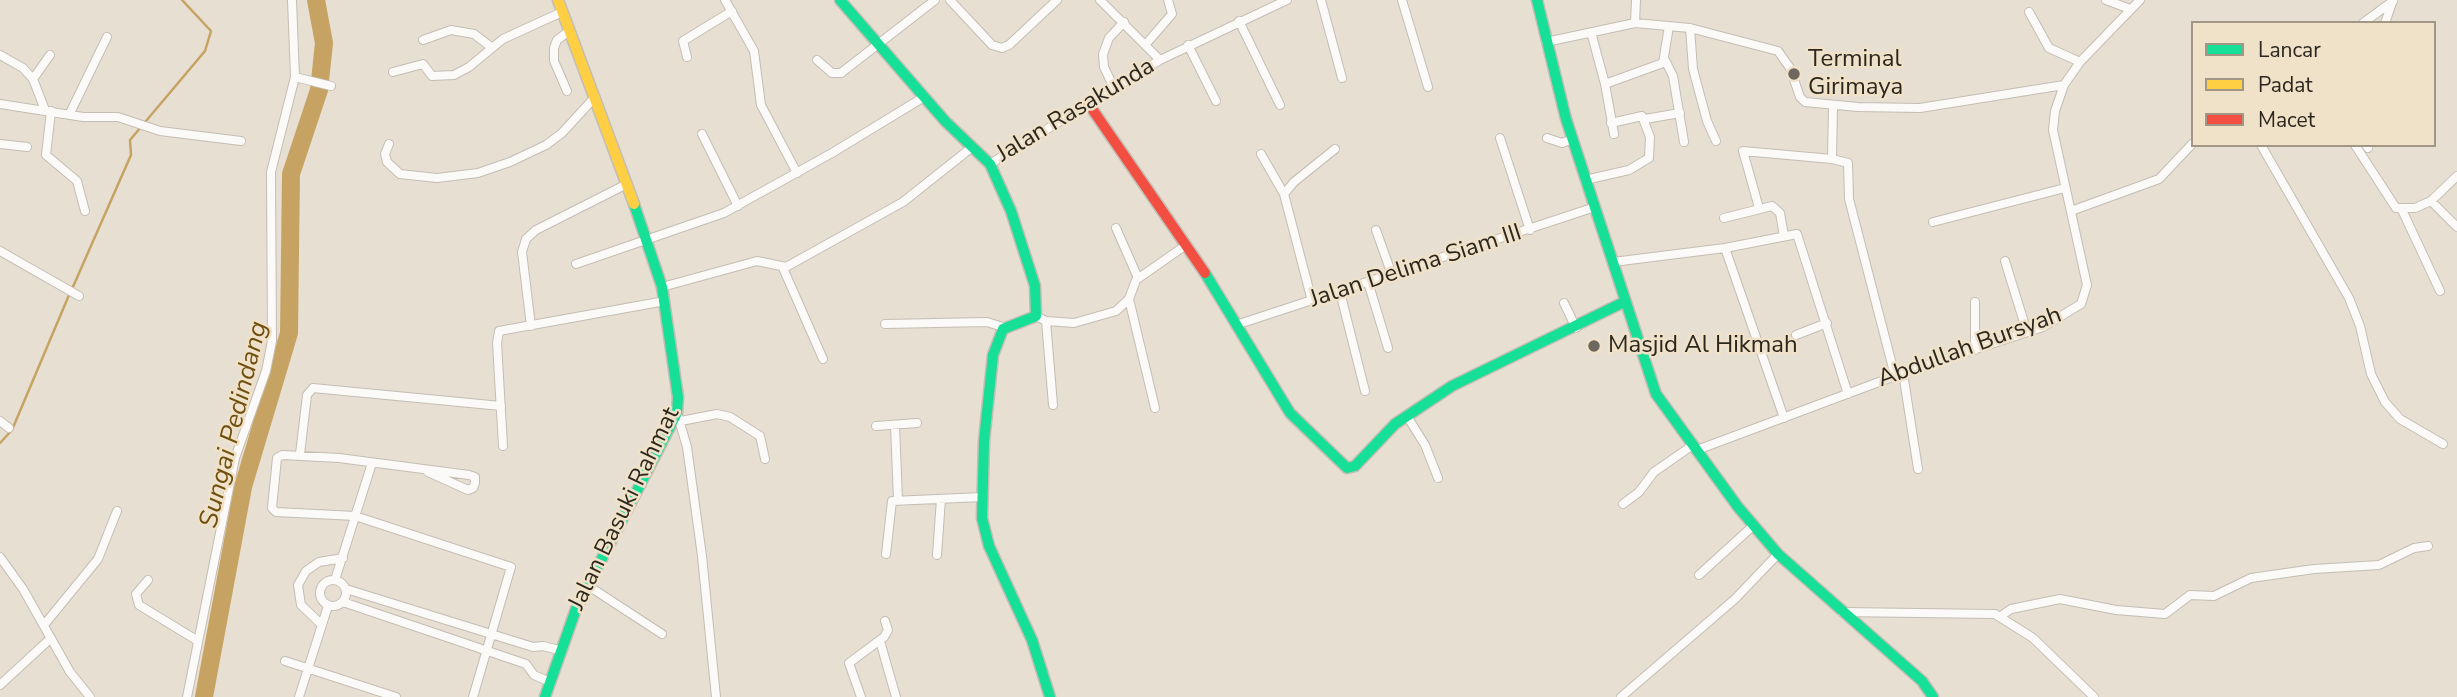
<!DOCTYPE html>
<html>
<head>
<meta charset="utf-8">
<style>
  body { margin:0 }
  #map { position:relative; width:2457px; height:697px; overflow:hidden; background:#e7dfd2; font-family:"Nunito Sans",sans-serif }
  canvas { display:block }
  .legend { position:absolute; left:2191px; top:21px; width:245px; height:126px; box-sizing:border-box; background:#f0e1c9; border:2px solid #a29785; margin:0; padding:9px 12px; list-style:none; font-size:21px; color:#2c271e }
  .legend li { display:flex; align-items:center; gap:14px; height:35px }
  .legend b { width:35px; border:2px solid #a29785 }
</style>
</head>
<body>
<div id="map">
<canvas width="2457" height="697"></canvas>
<ul class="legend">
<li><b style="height:9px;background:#16e098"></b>Lancar</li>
<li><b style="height:9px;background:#ffcf43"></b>Padat</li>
<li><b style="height:9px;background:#f24e42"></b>Macet</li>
</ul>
</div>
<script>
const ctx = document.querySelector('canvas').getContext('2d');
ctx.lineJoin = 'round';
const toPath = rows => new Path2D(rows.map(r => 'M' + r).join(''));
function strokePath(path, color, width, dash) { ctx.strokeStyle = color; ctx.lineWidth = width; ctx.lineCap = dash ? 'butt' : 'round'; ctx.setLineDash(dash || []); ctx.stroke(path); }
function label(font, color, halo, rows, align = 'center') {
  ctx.font = font + ' "Nunito Sans",sans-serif'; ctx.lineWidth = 5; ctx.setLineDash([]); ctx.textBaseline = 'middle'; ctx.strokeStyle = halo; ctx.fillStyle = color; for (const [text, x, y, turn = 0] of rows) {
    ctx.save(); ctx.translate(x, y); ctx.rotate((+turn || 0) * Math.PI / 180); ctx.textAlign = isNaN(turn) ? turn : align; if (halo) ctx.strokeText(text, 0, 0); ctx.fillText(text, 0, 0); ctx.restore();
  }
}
strokePath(toPath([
  [72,289,131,155,130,140,205,51,211,31,182,0],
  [0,443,12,430,69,295]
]), '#c7a363', 2.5);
strokePath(toPath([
  [204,697,243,487,289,333,291,174,319,90,324,43,316,0]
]), '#c7a363', 18);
const street = toPath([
  [725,0,754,51,761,105,797,173],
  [950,0,992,45,1002,48,1009,45,1057,0],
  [1100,0,1160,60],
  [1321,0,1342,78],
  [1402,0,1428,87],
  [2106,0,2130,9],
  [2029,12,2049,48,2080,62],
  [1239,21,1280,105],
  [1635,23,1636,0],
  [2363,23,2393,1],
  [2385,23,2392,3],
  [1690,28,1693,69,1707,121,1716,141],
  [1591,32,1605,84,1614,134],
  [423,40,451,30,474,34,491,47],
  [1546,42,1635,23,1690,28,1778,51,1790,68,1800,97,1805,102,1858,107,1920,108,2064,85],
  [1146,44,1172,14,1168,0],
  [1188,45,1216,101],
  [0,55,23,68,33,79,45,110],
  [687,57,683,41,732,11],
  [817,60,832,73,841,73,935,0],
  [1665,60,1673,76,1684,142],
  [393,72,423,64,432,76,454,75,469,67,503,39,562,12],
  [295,77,331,86],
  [33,79,50,55],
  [1605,84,1663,63,1669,26],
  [1113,86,1104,67,1103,54,1109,38,1124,22],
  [567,91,554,61,554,48,557,40,569,31],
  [0,104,83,117,118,117,160,131,241,141],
  [1833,105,1832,159,1848,163,1849,199,1895,376],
  [51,111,46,155,77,181,85,211],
  [70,113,107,37],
  [1645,119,1680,113],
  [702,134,738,206],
  [1500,138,1530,230],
  [1547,138,1562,143,1573,139],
  [0,144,27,147],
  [389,144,385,154,387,162,400,174,437,178,478,173,510,162,546,145,562,133,595,97],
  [2261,145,2349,298,2360,326,2371,374,2385,402,2400,419,2443,444],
  [2355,145,2396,208,2415,208,2431,201,2457,227],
  [2366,145,2368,148],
  [1261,154,1284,194],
  [990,164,1160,60,1287,0],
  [1585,180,1629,170,1649,158,1650,137,1642,116,1611,123],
  [2431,201,2457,176],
  [1759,208,1743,151,1832,159],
  [2402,210,2440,291],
  [2071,211,2159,179,2193,143],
  [1724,218,1772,206,1780,213,1784,236],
  [1933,222,2065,188],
  [1116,228,1138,278],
  [1376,230,1392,275],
  [1725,248,1784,418],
  [0,251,79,296],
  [2005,261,2027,332],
  [1613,262,1725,248,1797,234,1848,394],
  [576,264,724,213,832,153,924,97],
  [783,268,823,359],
  [1368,282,1388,348],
  [662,287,757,261,786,267,903,202,971,148],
  [1340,292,1365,391],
  [1129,299,1155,408],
  [1312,301,1284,194,1294,182,1335,149],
  [1975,302,1975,350],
  [1564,303,1576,328],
  [1036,316,1046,321,1074,323,1116,311,1129,299,1136,280,1186,245],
  [1046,321,1053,405],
  [885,324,987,322,1006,328],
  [1236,325,1595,207],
  [531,326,522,252,526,239,536,230,627,184],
  [1796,335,1827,323],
  [1903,373,1918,469],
  [677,413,687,447,702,556,716,697],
  [1407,416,1425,445,1438,478],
  [0,421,9,428],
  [681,421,717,414,730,417,760,436,765,459],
  [895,425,898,500],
  [876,426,917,423],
  [503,446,497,343,499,331,665,301],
  [1697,450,1903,373,2043,327,2081,304,2087,285,2053,130,2055,111,2064,85,2080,62,2140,0],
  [300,454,307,395,313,388,501,406],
  [428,472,468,490,473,488,475,483,475,477,469,475,339,458,282,455,277,458,272,508,276,512,355,516,511,567,473,697],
  [1623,504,1639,492,1654,472,1693,445],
  [886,554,892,501,982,497],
  [937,555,941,499],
  [0,557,23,589,70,672,90,697],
  [1699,575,1754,525],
  '320 593a13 13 0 1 1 26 0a13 13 0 1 1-26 0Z',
  [148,580,136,594,139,605,198,641],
  [335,580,372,463],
  [587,585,662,634],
  [346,589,533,647,543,646,559,650],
  [343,602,526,664,534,675,548,681],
  [1842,612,1995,614,2033,638,2094,697],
  [2001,616,2011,609,2060,599,2116,610,2165,614,2190,595,2214,596,2251,578,2314,569,2379,565,2414,548,2428,546],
  [44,625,98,559,117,511],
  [322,625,301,605,298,585,306,571,319,562,343,558],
  [880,641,896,697],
  [285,661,396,697],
  [0,685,51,638],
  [187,697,235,458,266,371,272,341,271,172,295,77,292,0],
  [299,697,328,606],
  [861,697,849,663,884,637,888,630,885,621],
  [1621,697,1735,599,1778,554]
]);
const fast = toPath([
  [840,0,945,121,990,164,1011,211,1035,286,1036,316,1003,329,993,355,984,441,982,518,989,546,1032,640,1050,697],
  [1537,0,1566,119,1656,394,1738,507,1778,554,1922,681,1933,697],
  [1205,273,1290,413,1347,468,1355,466,1395,424,1452,386,1624,302],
  [545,697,576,609,677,413,678,397,662,287,634,204]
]);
const slow = toPath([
  [558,0,634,204]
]);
const jam = toPath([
  [1088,103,1205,273]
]);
strokePath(street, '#c4bdb3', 10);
strokePath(fast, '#c4bdb3', 13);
strokePath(slow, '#c4bdb3', 13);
strokePath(jam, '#c4bdb3', 13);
strokePath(street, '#fbfaf8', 8);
strokePath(fast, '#16e098', 10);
strokePath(slow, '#ffcf43', 10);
strokePath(jam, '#f24e42', 10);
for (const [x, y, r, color] of [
  [1794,74,7,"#6d675d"],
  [1594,346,7,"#6d675d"]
]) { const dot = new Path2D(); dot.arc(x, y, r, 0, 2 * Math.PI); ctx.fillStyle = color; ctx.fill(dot); strokePath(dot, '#f0e1c9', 2.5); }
label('24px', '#2c271e', '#f0e1c9', [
  ["Terminal",1808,60],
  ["Girimaya",1808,88],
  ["Masjid Al Hikmah",1608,346]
], 'left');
label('24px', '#2c271e', '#f0e1c9', [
  ["Jalan Rasakunda",1076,111,-31],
  ["Jalan Delima Siam III",1416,267,-18],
  ["Abdullah Bursyah",1970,348,-20],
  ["Jalan Basuki Rahmat",625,509,-64]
]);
label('italic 26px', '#70500f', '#f0e1c9', [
  ["Sungai Pedindang",235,425,-76]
]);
</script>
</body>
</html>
